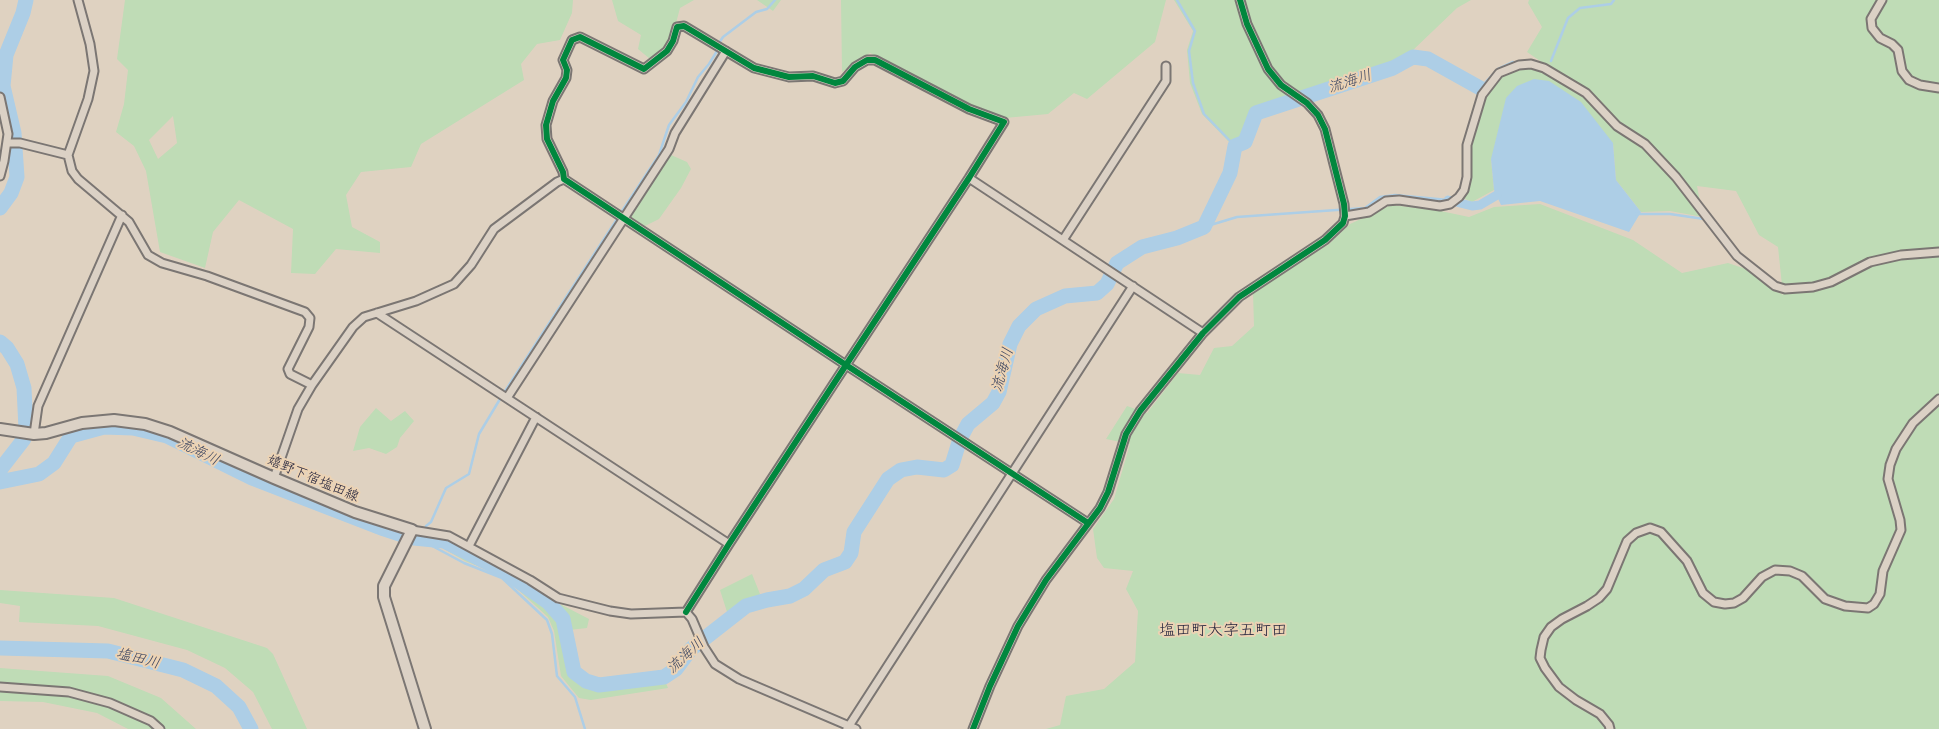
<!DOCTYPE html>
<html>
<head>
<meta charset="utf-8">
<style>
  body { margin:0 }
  canvas { display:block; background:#dfd2c1 }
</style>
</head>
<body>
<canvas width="1939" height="729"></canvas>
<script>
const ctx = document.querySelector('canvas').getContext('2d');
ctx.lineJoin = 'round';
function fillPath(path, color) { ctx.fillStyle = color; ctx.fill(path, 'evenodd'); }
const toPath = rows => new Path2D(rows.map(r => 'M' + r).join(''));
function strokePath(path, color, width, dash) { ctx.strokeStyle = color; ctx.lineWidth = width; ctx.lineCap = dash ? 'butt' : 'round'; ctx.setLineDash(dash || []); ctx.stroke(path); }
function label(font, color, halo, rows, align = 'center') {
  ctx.font = font + ' Pangolin,"Klee One",sans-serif'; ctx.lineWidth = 4; ctx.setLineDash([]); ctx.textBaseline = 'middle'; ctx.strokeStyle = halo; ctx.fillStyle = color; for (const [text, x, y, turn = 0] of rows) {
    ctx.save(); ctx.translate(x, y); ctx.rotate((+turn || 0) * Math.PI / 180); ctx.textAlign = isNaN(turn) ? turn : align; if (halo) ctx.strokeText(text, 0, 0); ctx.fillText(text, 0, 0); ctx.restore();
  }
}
fillPath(toPath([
  [125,0,573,0,572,13,560,40,537,44,521,64,524,80,421,144,411,167,361,172,346,195,352,227,380,242,380,253,336,249,315,274,291,273,293,229,239,200,213,232,205,268,160,252,146,171,134,146,116,132,124,104,128,70,117,59],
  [173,116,177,143,158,159,149,140],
  [612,0,694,0,680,8,671,42,650,59,638,49,641,35,618,21],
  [757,0,781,0,773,11],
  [841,0,1166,0,1155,42,1087,99,1074,93,1048,114,1005,118,968,104,870,53,842,72],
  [1174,0,1471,0,1457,8,1411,52,1388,66,1255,108,1242,140,1230,143,1202,114,1190,83,1187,50,1193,31],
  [1529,0,1939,0,1939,729,1046,729,1060,725,1066,696,1104,689,1135,662,1138,611,1126,589,1133,571,1104,568,1097,558,1093,529,1114,499,1130,444,1106,439,1127,406,1147,413,1178,373,1200,375,1214,348,1232,346,1254,326,1253,293,1293,264,1328,245,1350,224,1391,205,1436,210,1469,217,1494,207,1540,204,1633,240,1682,273,1728,263,1752,271,1783,295,1778,247,1759,235,1736,191,1697,186,1703,217,1670,211,1641,212,1616,180,1613,143,1491,159,1494,190,1472,202,1463,198,1470,181,1471,144,1486,96,1502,76,1526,67,1546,65,1527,52,1542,27,1528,3],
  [671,155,687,162,691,169,681,188,659,219,645,226,631,217],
  [376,408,391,421,405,411,414,421,400,438,397,447,386,454,369,448,353,451,360,427],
  [444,543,504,573,543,602,562,605,589,619,587,628,560,631,569,673,585,686,599,688,665,681,668,688,591,700,579,698,561,676,554,631,548,617,503,576,465,561,441,547],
  [752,574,760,594,728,615,720,590],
  [0,590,114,598,267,648,273,654,307,729,272,729,253,692,225,668,187,650,98,626,19,622,20,606,0,603],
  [0,668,108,676,161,698,196,729,128,729,97,713,43,702,0,701]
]), '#bfdcb6');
fillPath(toPath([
  [1534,79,1549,81,1581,102,1613,143,1616,180,1641,212,1629,232,1540,201,1501,205,1494,190,1491,159,1506,98,1517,86]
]), '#adcee6');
strokePath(toPath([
  [1177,0,1195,31,1189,51,1193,83,1204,114,1235,146],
  [719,43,723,37,756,12,767,9,775,0],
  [1551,61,1568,18,1580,8,1611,4,1614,0],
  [1480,88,1498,69,1513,62],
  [622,211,659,155,669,125,686,102,698,77,709,64,717,51],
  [1636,214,1670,214,1704,219],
  [1204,227,1237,217,1365,208,1380,197,1395,195,1448,200],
  [505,391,617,219],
  [426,526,431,522,446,488,469,474,479,434,500,399],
  [421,540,464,563,502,578,547,620,552,634,557,676,575,697,585,729]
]), '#adcee6', 2.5);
strokePath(toPath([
  [1448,200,1472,206,1480,205,1497,195]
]), '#adcee6', 9);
strokePath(toPath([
  [0,208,11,193,17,177,14,133,3,86,6,55,23,13,26,0],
  [0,342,7,348,17,364,24,388,26,429],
  [0,470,24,439],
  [0,482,39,474,54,463,71,436,104,427,133,428,167,436,252,478,384,529,405,536],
  [414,538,444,541,504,571,548,602,563,619,574,672,586,681,599,685,664,677,676,669,691,649,746,606,767,600,790,596,804,589,824,570,845,562,851,553,854,532,888,479,901,470,917,467,944,470,952,465,960,439,968,424,993,403,999,392,1010,344,1019,326,1036,309,1065,296,1097,293,1107,284,1117,263,1142,247,1177,238,1204,227,1230,173,1235,146,1245,142,1256,113,1393,68,1413,57,1428,59,1480,88],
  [0,648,108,651,183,670,216,686,239,707,251,729]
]), '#adcee6', 15);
const street = toPath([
  [78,0,90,44,94,71,88,99,68,155,72,171,78,179,129,222,148,255,162,263,207,276,305,312,310,318,309,327,288,369,290,374,312,385],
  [1882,0,1871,19,1872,28,1880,38,1892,44,1898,50,1902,71,1909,80,1920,85,1939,88],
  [0,97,8,134,4,161,0,176],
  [8,143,20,143,68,155],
  [969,178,1203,333],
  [1345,216,1369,212,1386,201,1399,200,1440,206,1450,204,1459,197,1464,190,1467,177,1467,145,1482,95,1499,73,1519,65,1531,64,1544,68,1586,93,1617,126,1645,144,1676,177,1737,256,1775,286,1785,289,1813,287,1831,282,1870,262,1901,255,1939,252],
  [1063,240,1166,81,1166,66],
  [377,313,729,544],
  [507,398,669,149,675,133,726,51],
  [34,434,38,406,122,215],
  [274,478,298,409,312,385,353,327,364,317,416,301,454,284,471,265,494,229,557,182,564,179],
  [412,530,449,536,530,580,558,598,610,611,631,614,686,612,692,619,704,647,715,664,739,679,856,729],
  [469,546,536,417],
  [686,612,729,544,846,365,969,178,1004,122,969,109,875,60,867,60,855,67,843,81,835,83,813,76,789,77,754,68,684,26,677,27,673,41,667,51,644,69,580,37,572,40,563,60,567,70,566,78,553,101,546,125,547,139,563,172,564,179,846,365,1088,523],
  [0,687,69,692,110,703,151,721,160,729],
  [847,729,1133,286],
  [973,729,990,686,1018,626,1046,580,1100,508,1108,492,1126,434,1140,411,1203,333,1239,297,1325,240,1343,223,1345,216,1344,204,1325,129,1318,115,1307,103,1281,85,1268,69,1247,24,1240,0],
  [1610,729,1609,725,1600,714,1576,700,1559,687,1545,668,1540,658,1541,650,1544,637,1551,627,1562,619,1587,606,1599,598,1607,589,1627,541,1636,533,1650,528,1661,532,1687,561,1703,593,1714,602,1725,604,1734,603,1743,598,1762,577,1775,570,1790,571,1802,576,1825,599,1845,606,1868,608,1874,604,1880,594,1883,571,1901,530,1900,520,1888,479,1890,465,1896,449,1913,423,1939,399]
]);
const secondary = toPath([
  [0,429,34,434,46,433,82,423,114,420,145,424,170,432,274,478,355,512,412,530,384,586,384,597,425,729]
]);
strokePath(street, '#7b7673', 11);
strokePath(secondary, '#7b7673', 14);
strokePath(street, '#dbd1c5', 7);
strokePath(secondary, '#dbd1c5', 10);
strokePath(toPath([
  [686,612,729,544,846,365,969,178,1004,122,969,109,875,60,867,60,855,67,843,81,835,83,813,76,789,77,754,68,684,26,677,27,673,41,667,51,644,69,580,37,572,40,563,60,567,70,566,78,553,101,546,125,547,139,563,172,564,179,846,365,1088,523],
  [973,729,990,686,1018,626,1046,580,1100,508,1108,492,1126,434,1140,411,1203,333,1239,297,1325,240,1343,223,1345,216,1344,204,1325,129,1318,115,1307,103,1281,85,1268,69,1247,24,1240,0]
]), '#00873e', 6);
label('14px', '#22223b', '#ecd3b4', [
  ["嬉野下宿塩田線",313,479,23]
]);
label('italic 15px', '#3a4460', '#ecd3b4', [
  ["流海川",1350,82,-18],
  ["流海川",1003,370,-74],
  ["流海川",198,452,26],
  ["流海川",686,656,-43],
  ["塩田川",138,659,14]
]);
label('16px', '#22223b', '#ecd3b4', [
  ["塩田町大字五町田",1223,631]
]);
</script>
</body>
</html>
